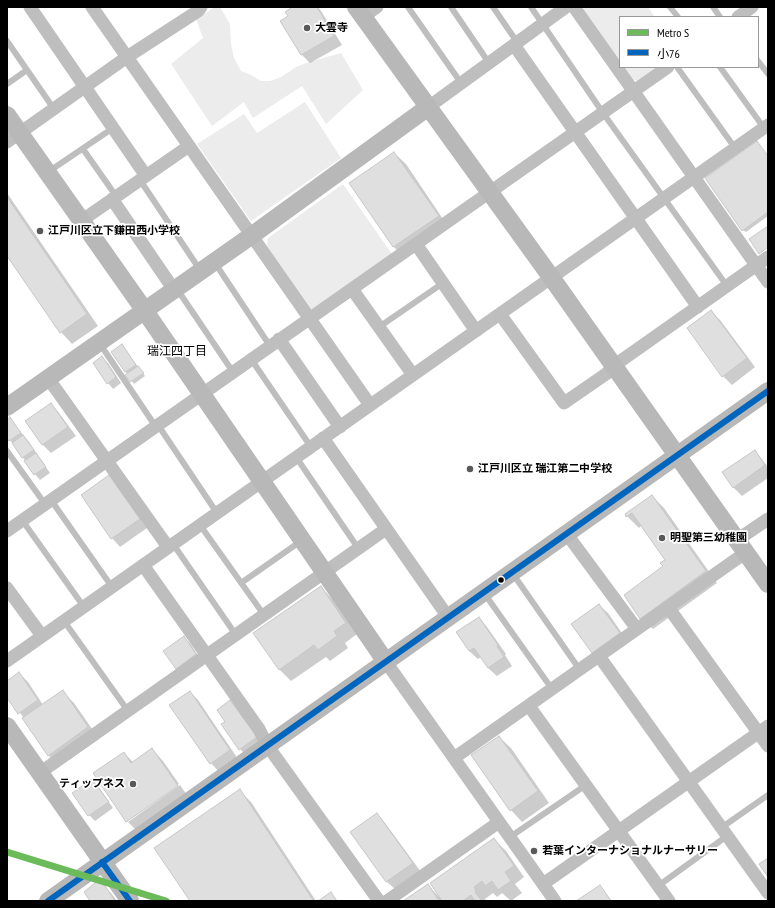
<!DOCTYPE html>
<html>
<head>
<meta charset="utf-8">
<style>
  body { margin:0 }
  #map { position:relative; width:775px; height:908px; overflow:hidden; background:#fff; font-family:"PT Sans Narrow","Noto Sans JP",sans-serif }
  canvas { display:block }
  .frame { position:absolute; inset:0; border:8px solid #000; pointer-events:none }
  .legend { position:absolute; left:619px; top:16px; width:140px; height:52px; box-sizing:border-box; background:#fff; border:1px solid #999; margin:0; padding:5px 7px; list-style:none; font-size:12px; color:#000 }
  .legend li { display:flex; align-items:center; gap:8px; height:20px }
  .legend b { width:20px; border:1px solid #999 }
</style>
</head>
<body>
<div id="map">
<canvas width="775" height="908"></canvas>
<div class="frame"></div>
<ul class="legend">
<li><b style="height:5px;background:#6cbb5a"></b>Metro S</li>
<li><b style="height:5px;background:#0065bd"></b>小76</li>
</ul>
</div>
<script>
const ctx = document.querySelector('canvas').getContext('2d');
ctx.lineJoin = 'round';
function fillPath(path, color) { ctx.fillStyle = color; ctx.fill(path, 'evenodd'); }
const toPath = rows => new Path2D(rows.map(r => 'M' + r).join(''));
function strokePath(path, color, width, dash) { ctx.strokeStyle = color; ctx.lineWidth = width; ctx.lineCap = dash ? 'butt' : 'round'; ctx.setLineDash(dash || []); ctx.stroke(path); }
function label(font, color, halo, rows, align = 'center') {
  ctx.font = font + ' "PT Sans Narrow","Noto Sans JP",sans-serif'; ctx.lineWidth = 3.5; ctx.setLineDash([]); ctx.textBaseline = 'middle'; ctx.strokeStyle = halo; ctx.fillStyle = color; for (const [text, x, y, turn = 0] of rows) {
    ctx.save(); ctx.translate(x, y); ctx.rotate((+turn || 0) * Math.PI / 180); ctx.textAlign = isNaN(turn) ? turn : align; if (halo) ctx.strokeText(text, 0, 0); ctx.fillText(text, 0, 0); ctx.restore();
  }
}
fillPath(toPath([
  [215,7,220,7,230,24,231,44,234,58,241,71,251,75,261,81,270,81,281,77,296,67,309,62,341,53,363,90,326,124,302,86,253,118,244,102,212,126,171,64,203,38,196,19],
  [584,7,648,7,655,17,620,17,620,65,583,12],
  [622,67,657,67,638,81,630,79],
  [305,102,341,158,251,221,197,144,244,114,257,133],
  [343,184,392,254,314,309,308,309,267,246,268,238]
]), '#ececec');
fillPath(toPath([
  [294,7,318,7,321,11,342,45,310,63,302,55,282,21,289,17],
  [394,153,406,164,449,228,405,258,394,247,350,183],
  [768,157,768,216,746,232,743,230],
  [7,193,98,326,72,344,61,332,7,254],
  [711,311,720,320,755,367,732,385,723,376],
  [122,346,145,376,134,384,112,352],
  [102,358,108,363,121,383,113,389,108,383],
  [51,404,59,413,76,436,51,453,42,444],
  [10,419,29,442,50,473,40,480,35,474,7,436,7,421],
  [755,451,768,467,768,478,742,496,733,487],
  [118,485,147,528,120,547,112,538],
  [652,496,664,508,717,583,653,629,641,618,667,560,642,525,639,528,627,516],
  [321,587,332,599,357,634,345,643,348,648,330,661,326,657,291,681,279,669],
  [599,605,608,613,628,642,601,661],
  [479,618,487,627,506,654,505,655,512,666,497,676,488,668,481,657,478,659,469,651],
  [184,638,190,643,201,660,182,674,176,668],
  [19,673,28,682,43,705,62,691,74,703,99,739,60,766,48,755,24,718,7,696,7,682],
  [190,692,198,700,238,759,219,772,211,763],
  [230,701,239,710,264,746,248,757,240,749,227,722],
  [499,737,511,748,549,803,522,822,511,810],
  [152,749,163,761,179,784,128,819,128,822,180,785,189,798,138,832,127,821,124,753,133,762],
  [92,780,98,786,113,808,95,821,89,815,74,793],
  [240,791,251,802,316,901,191,901],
  [377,814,385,823,421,872,396,890,387,882,351,833],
  [494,839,506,851,524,877,515,884,522,893,511,901,502,893,497,897,493,893,485,899,486,901,405,901,428,885,439,897],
  [102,884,111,893,117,901,91,901],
  [600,886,612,901,578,901]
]), '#0003');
const building = toPath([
  [292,7,317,7,334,36,301,55,280,21,288,16,285,12,292,7],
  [757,141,768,156,768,212,742,231,705,178,757,141],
  [394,152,439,216,393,247,349,183,394,152],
  [7,197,87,314,60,333,7,256,7,197],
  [768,226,768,247,759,254,749,239,768,226],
  [711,310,747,358,722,377,687,328,711,310],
  [122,344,136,365,125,372,111,352,122,344],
  [102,356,116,377,107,384,93,363,102,356],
  [138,366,144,373,130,382,125,375,138,366],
  [51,403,68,427,42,445,25,421,51,403],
  [10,417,21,433,9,441,7,438,7,420,10,417],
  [23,435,34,450,22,458,12,443,23,435],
  [755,450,765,465,733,488,722,472,755,450],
  [36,453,46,467,34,475,24,461,36,453],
  [109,475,140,519,111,539,81,495,109,475],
  [652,495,706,571,640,619,624,595,663,566,660,563,665,560,632,513,626,517,625,514,652,495],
  [321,586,346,623,334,631,337,636,318,650,314,645,279,670,253,633,321,586],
  [599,604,620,633,592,653,571,624,599,604],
  [479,617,498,645,497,646,504,657,488,668,474,648,469,651,456,632,479,617],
  [184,636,196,654,176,669,163,651,184,636],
  [19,672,38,700,18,714,7,698,7,681,19,672],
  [63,690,88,727,48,756,22,718,63,690],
  [190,691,230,750,210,764,169,705,190,691],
  [230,700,257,737,239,750,221,724,225,722,217,710,230,700],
  [499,736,538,791,510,811,471,755,499,736],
  [152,748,178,786,126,822,93,773,124,752,131,763,152,748],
  [92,779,109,802,88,816,72,793,92,779],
  [240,789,313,900,311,901,190,901,154,848,240,789],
  [377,813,413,863,386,882,350,832,377,813],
  [494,838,514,866,505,872,511,881,498,890,492,881,485,886,482,881,474,887,476,891,475,892,481,900,480,901,475,901,471,895,463,901,442,901,430,883,494,838],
  [768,858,768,877,759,864,768,858],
  [96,882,103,883,115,901,90,901,84,892,96,882],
  [428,884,439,901,403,901,428,884],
  [600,885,611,901,576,901,600,885],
  [331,892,337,901,318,901,331,892]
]);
fillPath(building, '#dfdfdf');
strokePath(building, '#c7c7c7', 1);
strokePath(toPath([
  [408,7,461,83],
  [451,7,489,63],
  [493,7,517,42],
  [531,7,603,113,727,286],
  [670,7,678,17],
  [713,7,720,17],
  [7,41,54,109],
  [758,61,768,74],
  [677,67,735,148],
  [720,67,764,128],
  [7,84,27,70],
  [83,149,116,196],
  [48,172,113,128],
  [140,180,200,270],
  [215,263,270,346],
  [177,289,233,372],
  [379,327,443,283],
  [100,344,156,427],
  [251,359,311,447],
  [158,425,217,513],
  [7,451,45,504],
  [296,457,358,548],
  [51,500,112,587],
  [22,520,84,607],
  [200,525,264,615],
  [173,544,236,635],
  [513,574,580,670],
  [241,583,301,541],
  [484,593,552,689],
  [64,621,128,711],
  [721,828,768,795],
  [510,837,586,785],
  [658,886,727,836]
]), '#bebebe', 6);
strokePath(toPath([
  [30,7,146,176],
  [92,7,370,405],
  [574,7,768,282],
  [363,17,377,7],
  [738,17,752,7],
  [514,45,698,307],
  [427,108,566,7],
  [7,142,127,57,198,11,201,7],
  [112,199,174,290],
  [81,221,189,146],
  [416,244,476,331],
  [352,289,413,375],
  [500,314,564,403,606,374,622,360,768,257],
  [279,339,340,427],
  [48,378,168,547],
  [323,438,448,617],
  [7,531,668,67],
  [566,533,637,629],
  [737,540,768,519],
  [143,565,259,729,267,745,379,901],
  [7,588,42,636],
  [668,607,768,746],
  [599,656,768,893],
  [7,661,768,125],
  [386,662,555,901],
  [529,706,669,901],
  [454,758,745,553],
  [41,772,386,529],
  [543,884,768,726],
  [387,901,499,822]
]), '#bebebe', 13);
strokePath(toPath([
  [356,7,551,277,768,584],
  [7,115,138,301,386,662],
  [7,407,251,236,427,108],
  [7,726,130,901],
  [48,901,768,391]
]), '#b8b8b8', 18);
strokePath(toPath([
  [102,862,130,901],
  [48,901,768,391]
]), '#0065bd', 6);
strokePath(toPath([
  [7,852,166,901]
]), '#6cbb5a', 7);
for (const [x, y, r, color] of [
  [307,28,4,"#595959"],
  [40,231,4,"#595959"],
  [470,469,4,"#595959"],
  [662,538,4,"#595959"],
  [501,580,3.5,"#000"],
  [133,784,4,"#595959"],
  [534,851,4,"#595959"]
]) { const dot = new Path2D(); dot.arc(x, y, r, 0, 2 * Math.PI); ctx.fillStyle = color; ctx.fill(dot); strokePath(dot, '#fff', 1.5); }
label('bold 11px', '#000', '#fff', [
  ["大雲寺",315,28],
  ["江戸川区立下鎌田西小学校",48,231],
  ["江戸川区立 瑞江第二中学校",478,469],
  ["明聖第三幼稚園",670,538],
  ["ティップネス",125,784,"right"],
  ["若葉インターナショナルナーサリー",542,851]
], 'left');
label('12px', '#000', '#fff', [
  ["瑞江四丁目",177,352]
]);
</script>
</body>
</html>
